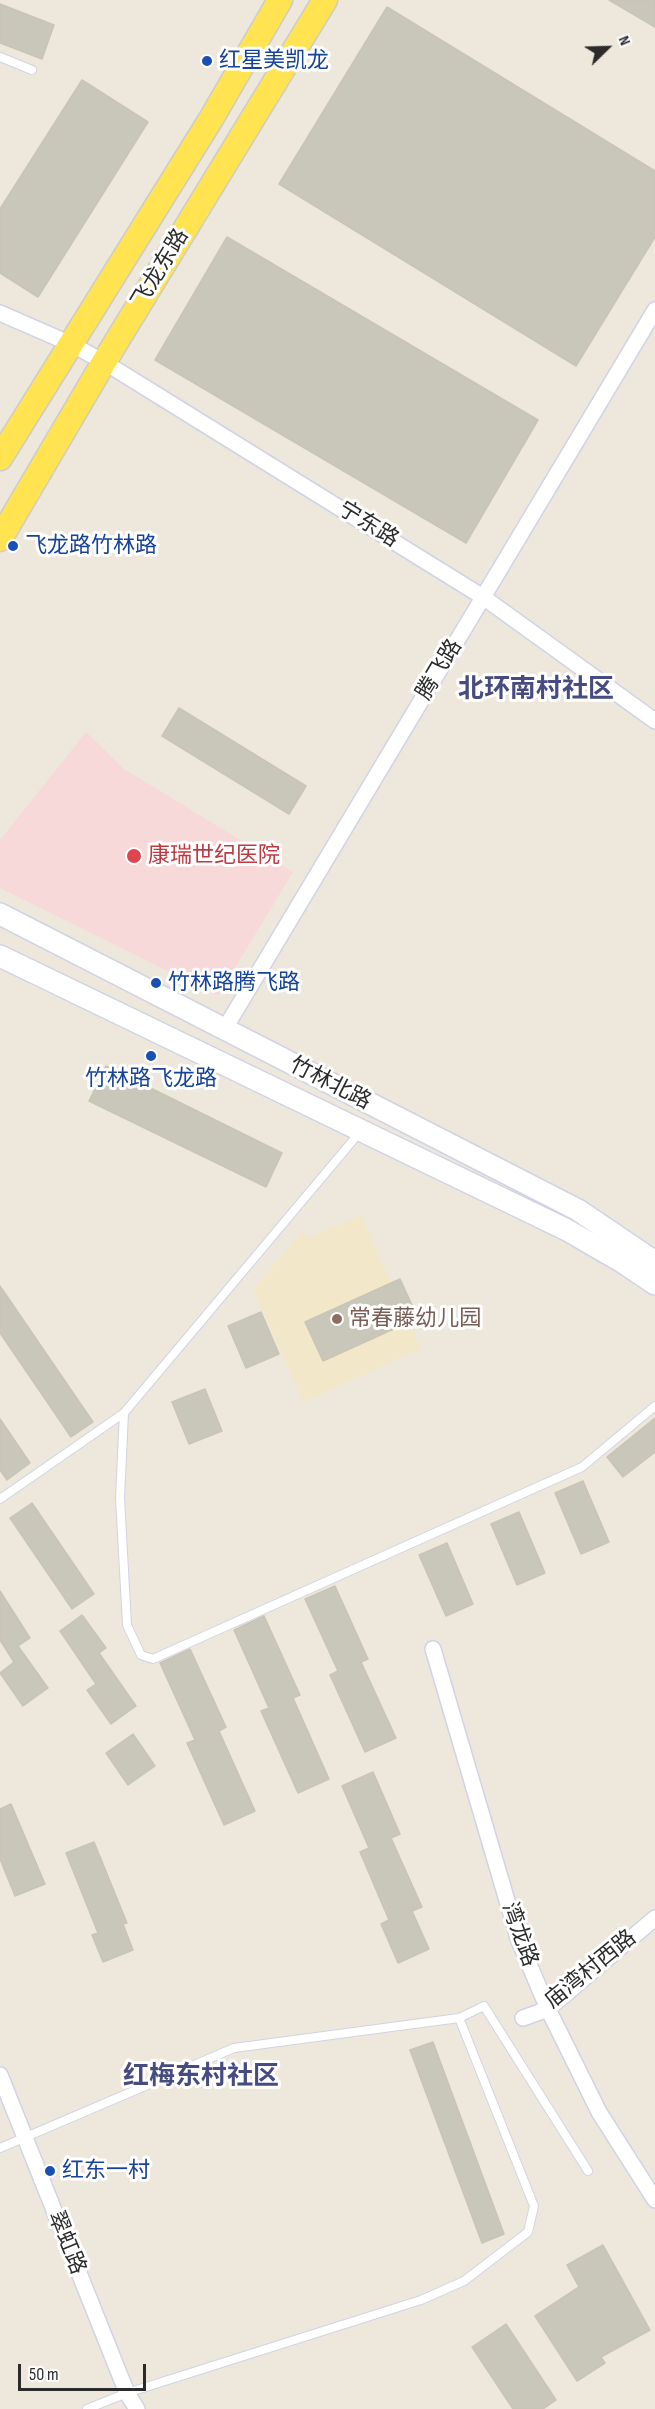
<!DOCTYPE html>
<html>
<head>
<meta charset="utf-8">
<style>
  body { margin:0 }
  #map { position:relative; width:655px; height:2409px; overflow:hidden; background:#eee8dc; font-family:"Sofia Sans Condensed",sans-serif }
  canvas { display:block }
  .north { position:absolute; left:577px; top:18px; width:60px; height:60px; -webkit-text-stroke:4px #fff; paint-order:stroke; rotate:67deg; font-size:16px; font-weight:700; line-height:24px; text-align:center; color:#2b2b2b }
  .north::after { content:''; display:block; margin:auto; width:21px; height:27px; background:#2b2b2b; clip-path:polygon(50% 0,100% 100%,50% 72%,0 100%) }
  .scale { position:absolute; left:18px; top:2364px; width:128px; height:27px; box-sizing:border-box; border:3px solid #2b2b2b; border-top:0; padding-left:8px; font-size:18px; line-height:21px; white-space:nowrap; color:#2b2b2b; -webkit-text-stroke:4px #fff; paint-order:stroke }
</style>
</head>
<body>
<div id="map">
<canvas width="655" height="2409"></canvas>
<div class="north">N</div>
<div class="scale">50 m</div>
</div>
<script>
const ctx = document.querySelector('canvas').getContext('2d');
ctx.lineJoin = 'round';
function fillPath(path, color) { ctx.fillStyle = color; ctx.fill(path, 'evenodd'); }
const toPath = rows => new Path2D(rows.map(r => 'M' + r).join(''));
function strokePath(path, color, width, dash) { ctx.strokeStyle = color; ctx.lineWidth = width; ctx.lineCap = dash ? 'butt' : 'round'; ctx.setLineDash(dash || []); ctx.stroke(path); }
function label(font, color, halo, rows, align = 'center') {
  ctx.font = font + ' "Sofia Sans Condensed","Noto Sans SC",sans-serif'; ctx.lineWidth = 6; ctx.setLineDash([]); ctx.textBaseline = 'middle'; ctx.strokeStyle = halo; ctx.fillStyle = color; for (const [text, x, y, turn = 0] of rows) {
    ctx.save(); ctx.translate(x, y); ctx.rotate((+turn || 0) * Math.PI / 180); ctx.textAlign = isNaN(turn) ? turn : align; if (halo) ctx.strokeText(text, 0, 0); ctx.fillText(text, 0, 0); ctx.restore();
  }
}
fillPath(toPath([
  [361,1215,421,1349,303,1402,253,1289,304,1230,308,1238]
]), '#f2e8c9');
fillPath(toPath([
  [86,732,124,769,293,872,218,996,0,888,0,840]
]), '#f6d9d8');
const building = toPath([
  [609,0,655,0,655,27,609,0],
  [0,4,54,25,42,59,0,43,0,4],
  [387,7,655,171,655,237,576,366,279,184,387,7],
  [82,80,148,122,38,297,0,273,0,209,82,80],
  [227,237,538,420,466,543,155,360,227,237],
  [179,708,306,786,289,814,162,736,179,708],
  [106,1066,282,1153,266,1187,89,1101,106,1066],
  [400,1279,418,1318,323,1361,305,1322,400,1279],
  [0,1286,93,1422,71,1437,0,1333,0,1286],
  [261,1312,279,1354,246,1368,228,1326,261,1312],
  [205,1389,222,1431,189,1444,172,1402,205,1389],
  [655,1418,655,1452,623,1477,607,1457,655,1418],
  [0,1419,30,1463,7,1480,0,1470,0,1419],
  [583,1481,609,1542,581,1554,555,1493,583,1481],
  [32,1503,94,1594,72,1609,10,1518,32,1503],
  [519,1512,545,1573,517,1585,491,1524,519,1512],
  [447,1543,473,1604,446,1616,419,1555,447,1543],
  [335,1586,368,1659,361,1662,396,1738,365,1752,330,1675,338,1671,305,1599,335,1586],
  [0,1591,30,1638,18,1646,48,1688,23,1706,0,1673,14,1662,0,1640,0,1591],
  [82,1615,106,1648,99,1653,136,1706,111,1724,87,1690,96,1684,60,1631,82,1615],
  [264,1616,300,1695,293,1698,329,1779,298,1793,261,1711,269,1708,234,1630,264,1616],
  [190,1649,226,1727,219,1731,255,1811,224,1825,187,1743,195,1740,160,1663,190,1649],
  [133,1734,155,1766,128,1785,106,1753,133,1734],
  [373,1772,400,1834,391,1838,422,1907,412,1911,429,1949,398,1963,381,1924,389,1920,360,1852,369,1848,342,1786,373,1772],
  [11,1804,45,1884,15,1896,0,1859,0,1809,11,1804],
  [94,1842,127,1923,123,1924,133,1950,103,1962,92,1935,98,1933,66,1853,94,1842],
  [433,2042,504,2234,482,2243,410,2050,433,2042],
  [603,2245,650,2330,601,2357,605,2363,577,2381,535,2316,579,2287,567,2265,603,2245],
  [506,2324,556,2400,543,2409,513,2409,472,2347,506,2324]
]);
fillPath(building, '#c9c6ba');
strokePath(building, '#cac4b5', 1.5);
const lane = toPath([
  [0,57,32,70],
  [360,1132,124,1413,120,1498,127,1625,141,1655,153,1659,582,1467,655,1406],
  [0,1499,124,1413],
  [0,2148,234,2048,459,2018,484,2006,588,2171],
  [87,2409,127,2393,421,2300,464,2281,528,2232,534,2206,459,2018]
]);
const street = toPath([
  [0,313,71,344,104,362,483,597,655,721],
  [224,1030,655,310],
  [433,1649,518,1938,548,2009,599,2112,655,2200],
  [523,2018,548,2009,655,1918],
  [0,2075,127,2393,137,2409]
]);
const secondary = toPath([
  [0,914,578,1210,655,1262],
  [0,956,567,1230,624,1263,655,1284]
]);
const primary = toPath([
  [0,458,211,119,280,0],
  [0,539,104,362,325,0]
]);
strokePath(lane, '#d1d3e5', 10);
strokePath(street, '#d1d3e5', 18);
strokePath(secondary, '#d1d3e5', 24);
strokePath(primary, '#ccc', 27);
strokePath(lane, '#fff', 8);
strokePath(street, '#fff', 15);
strokePath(secondary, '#fff', 21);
strokePath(primary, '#ffe350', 24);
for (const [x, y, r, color] of [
  [207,61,6,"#1a4fb4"],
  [13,546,6,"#1a4fb4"],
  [134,856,8,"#e0444e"],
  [156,983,6,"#1a4fb4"],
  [151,1056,6,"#1a4fb4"],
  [337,1319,6,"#8d6e63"],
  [50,2171,6,"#1a4fb4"]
]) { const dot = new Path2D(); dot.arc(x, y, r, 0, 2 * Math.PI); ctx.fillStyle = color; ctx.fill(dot); strokePath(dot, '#fff', 2); }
label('22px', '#164399', '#fff', [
  ["红星美凯龙",219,61],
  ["飞龙路竹林路",25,546],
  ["竹林路腾飞路",168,983],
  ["竹林路飞龙路",151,1079,"center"],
  ["红东一村",62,2171]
], 'left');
label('22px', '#2b2b2b', '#fff', [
  ["飞龙东路",161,269,-59],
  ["宁东路",368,525,32],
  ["腾飞路",440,670,-59],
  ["竹林北路",330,1084,27],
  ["湾龙路",519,1935,70],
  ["庙湾村西路",591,1970,-39],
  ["翠虹路",66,2243,68]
]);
label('22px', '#be3a42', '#fff', [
  ["康瑞世纪医院",148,856]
], 'left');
label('22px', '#785e54', '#fff', [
  ["常春藤幼儿园",349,1319]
], 'left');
label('bold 26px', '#464c81', '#fff', [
  ["北环南村社区",536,690],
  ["红梅东村社区",201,2077]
]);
</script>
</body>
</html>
